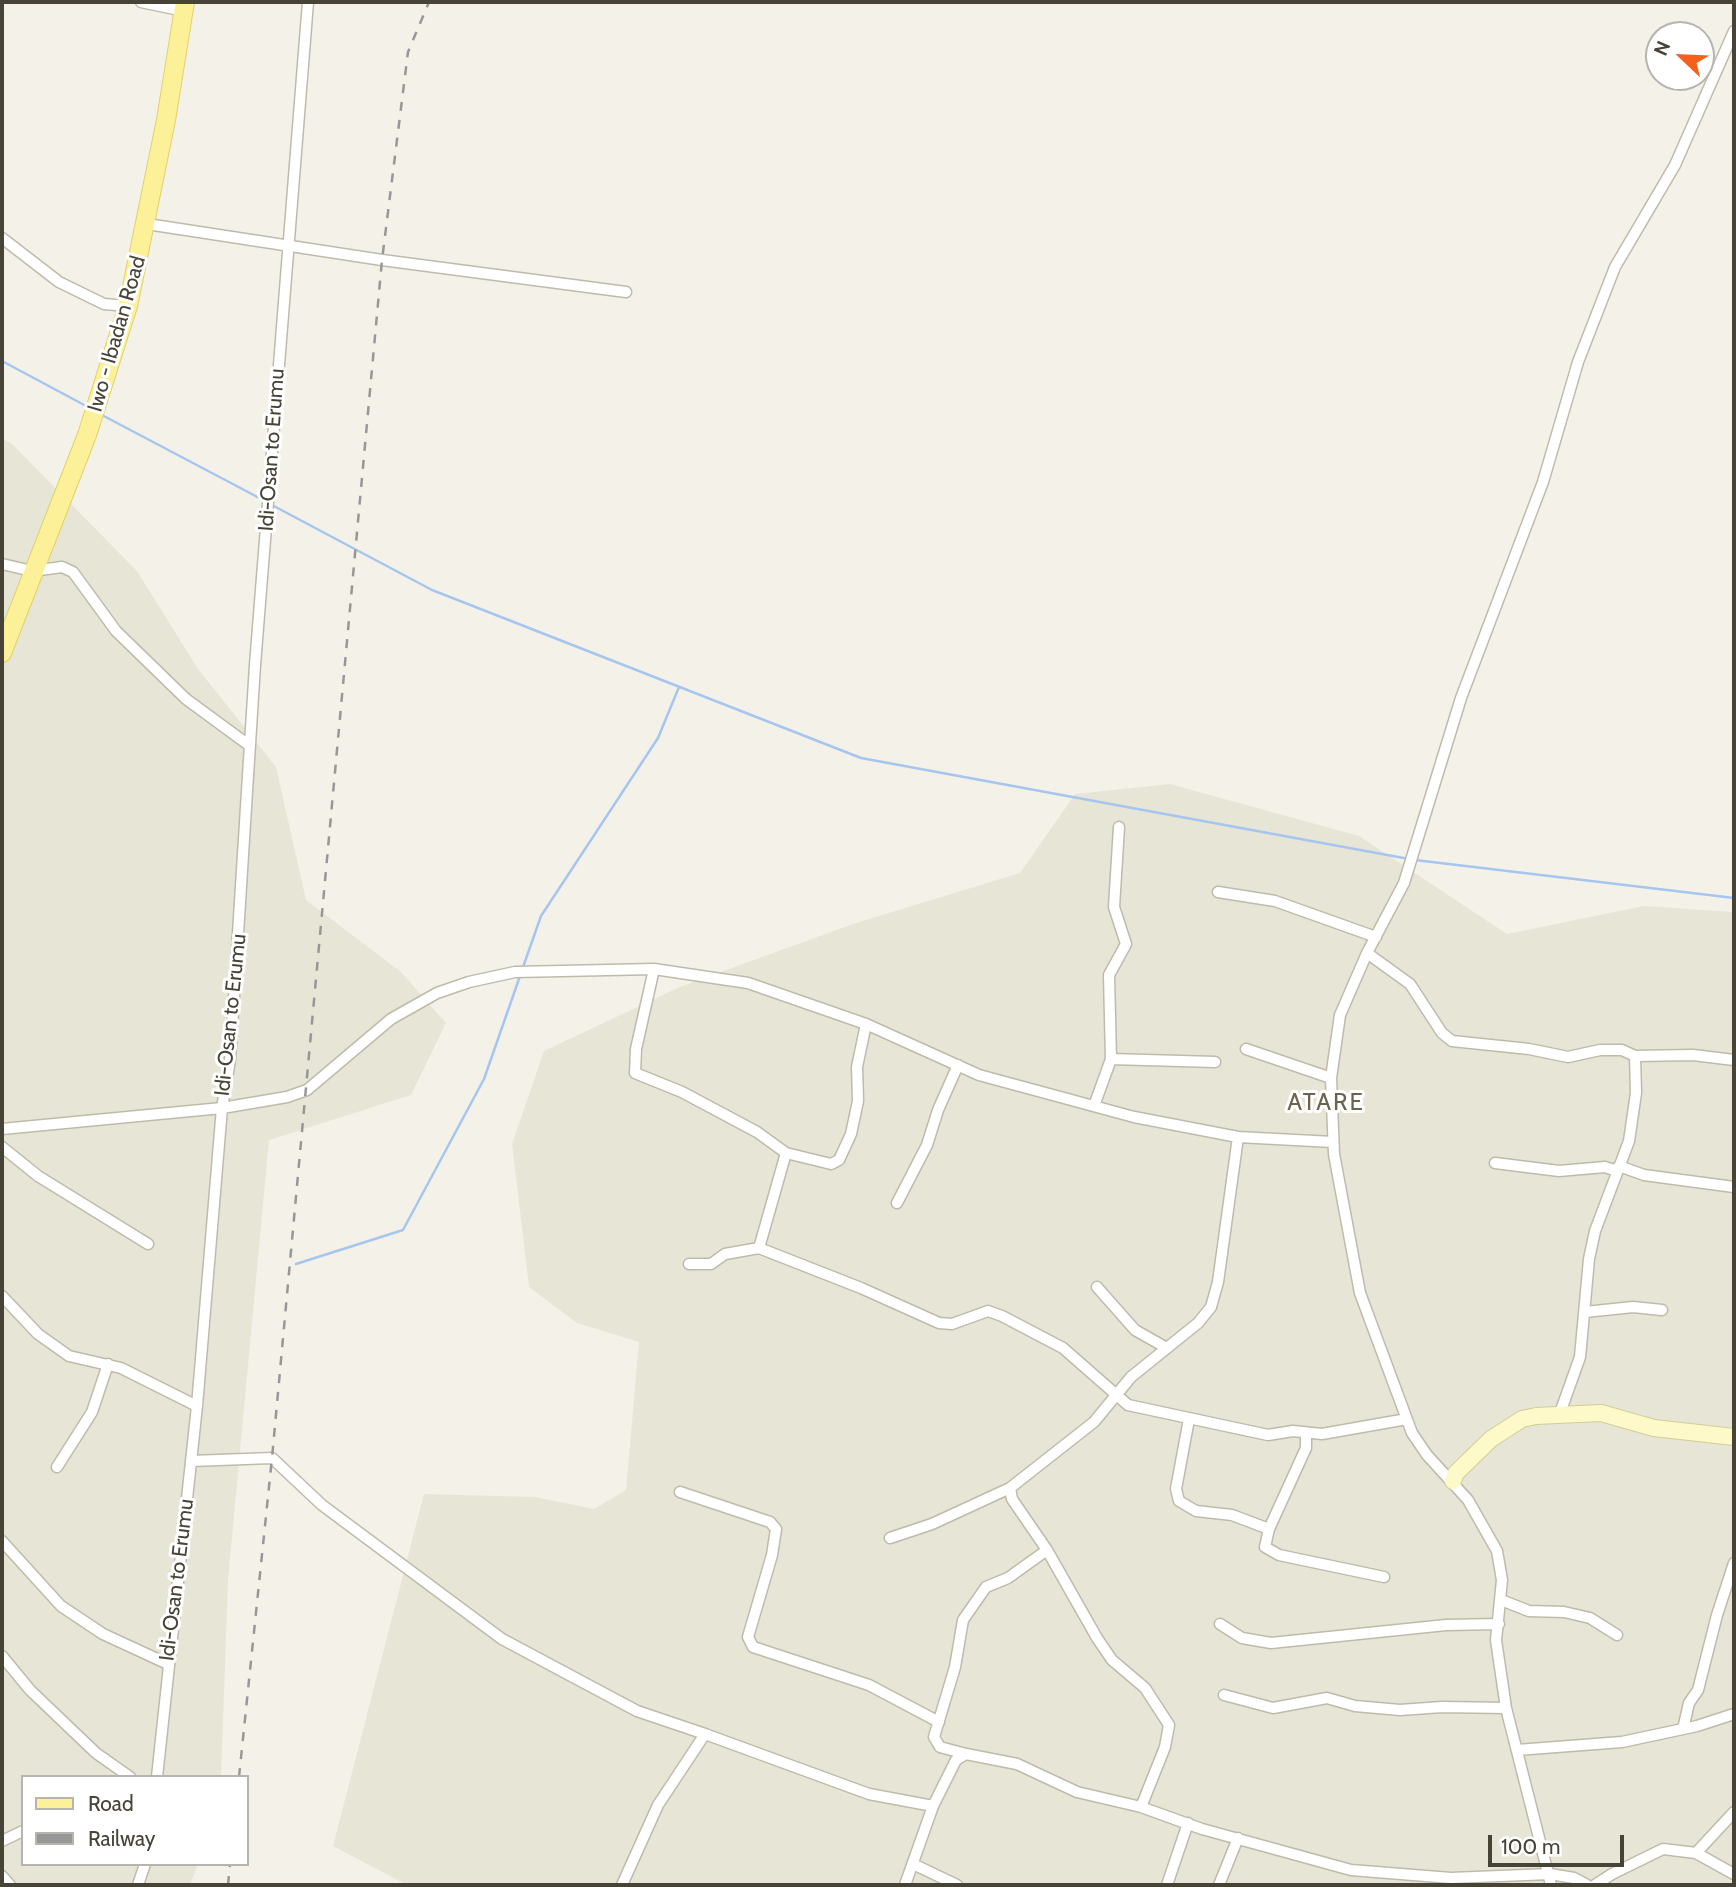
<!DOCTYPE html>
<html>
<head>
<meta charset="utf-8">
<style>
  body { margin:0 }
  #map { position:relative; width:1736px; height:1887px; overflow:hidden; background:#f4f2e8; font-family:Cabin,sans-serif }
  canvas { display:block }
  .frame { position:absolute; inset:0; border:4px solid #474337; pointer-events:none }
  .legend { position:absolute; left:21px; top:1775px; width:228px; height:91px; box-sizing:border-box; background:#fff; border:2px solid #b5b4af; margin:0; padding:9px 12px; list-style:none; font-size:21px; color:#474337 }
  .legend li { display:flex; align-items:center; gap:14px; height:35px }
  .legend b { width:35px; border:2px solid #b5b4af }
  .north { position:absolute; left:1645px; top:21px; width:70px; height:70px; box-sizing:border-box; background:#fff; border:2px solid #b5b4af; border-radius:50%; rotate:293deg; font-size:19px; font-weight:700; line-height:28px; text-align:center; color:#474337 }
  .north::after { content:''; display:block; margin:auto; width:24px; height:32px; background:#f6601d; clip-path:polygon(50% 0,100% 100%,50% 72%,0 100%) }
  .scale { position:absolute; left:1488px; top:1835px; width:136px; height:32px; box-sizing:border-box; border:4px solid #474337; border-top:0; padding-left:9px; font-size:21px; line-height:24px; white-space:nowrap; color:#474337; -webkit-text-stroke:5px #fff; paint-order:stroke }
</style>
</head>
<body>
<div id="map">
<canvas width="1736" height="1887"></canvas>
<div class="frame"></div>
<ul class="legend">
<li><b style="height:9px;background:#fcf099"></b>Road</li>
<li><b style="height:9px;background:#979797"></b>Railway</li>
</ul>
<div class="north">N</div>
<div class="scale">100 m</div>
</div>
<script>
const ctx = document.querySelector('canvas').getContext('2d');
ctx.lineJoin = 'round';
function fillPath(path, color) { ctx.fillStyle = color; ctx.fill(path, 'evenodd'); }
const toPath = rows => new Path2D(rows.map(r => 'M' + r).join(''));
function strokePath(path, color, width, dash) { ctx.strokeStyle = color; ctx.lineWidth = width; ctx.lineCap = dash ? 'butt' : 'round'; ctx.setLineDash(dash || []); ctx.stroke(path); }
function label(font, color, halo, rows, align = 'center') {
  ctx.font = font + ' Cabin,sans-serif'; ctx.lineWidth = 6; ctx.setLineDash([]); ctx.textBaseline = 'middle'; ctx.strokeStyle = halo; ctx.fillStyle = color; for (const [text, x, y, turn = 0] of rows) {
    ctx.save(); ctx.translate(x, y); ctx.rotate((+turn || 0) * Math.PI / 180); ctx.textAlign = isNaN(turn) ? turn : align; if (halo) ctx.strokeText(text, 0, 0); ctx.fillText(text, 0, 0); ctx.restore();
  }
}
fillPath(toPath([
  [2,438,12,444,137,571,198,669,276,767,306,900,401,972,446,1023,411,1095,269,1140,228,1580,221,1777,23,1777,23,1864,198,1864,190,1885,2,1885],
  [1170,784,1359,836,1507,934,1644,906,1734,912,1734,1885,407,1885,333,1846,424,1494,535,1497,594,1509,626,1490,639,1342,577,1323,529,1287,512,1144,544,1051,682,986,856,923,1020,873,1075,794]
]), '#e7e5d6');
strokePath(toPath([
  [2,361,88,407],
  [100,414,265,501],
  [270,504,432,590,861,758,1409,859],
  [1415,860,1734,898],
  [522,970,541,916,658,738,679,687],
  [296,1264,403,1230,484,1079,520,976]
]), '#a6c5ef', 2.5);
const street = toPath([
  [141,2,184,11],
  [147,224,382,260,626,292],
  [2,238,59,282,104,304,128,306],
  [2,564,32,571,62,567,73,572,116,631,186,699,250,746],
  [1218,892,1275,901,1376,937],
  [1367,953,1410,984,1442,1033,1452,1041,1529,1049,1568,1057,1600,1050,1622,1050,1635,1056,1636,1093,1629,1141,1595,1231,1589,1259,1580,1357,1560,1413],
  [654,969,636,1049,635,1073,682,1092,757,1132,786,1153,759,1248,725,1254,711,1264,689,1264],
  [1246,1049,1331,1078],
  [1635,1056,1693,1055,1734,1060],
  [1111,1059,1215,1062],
  [1094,1106,1111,1059,1109,975,1126,944,1114,907,1119,827],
  [2,1129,222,1108,287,1097,307,1090,391,1019,437,993,469,982,515,972,654,969,748,983,866,1024,979,1075,1134,1117,1238,1137,1333,1142],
  [2,1147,38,1176,148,1244],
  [786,1153,831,1164,839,1160,851,1134,858,1101,857,1067,866,1024],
  [1495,1163,1559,1171,1605,1167,1617,1171],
  [1619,1166,1644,1175,1734,1187],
  [897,1203,927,1145,938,1110,958,1065],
  [759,1248,861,1288,939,1323,952,1324,988,1311,1002,1316,1063,1348,1128,1405,1268,1435,1293,1431,1322,1434,1407,1419],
  [1097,1287,1135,1330,1165,1347],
  [2,1296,38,1334,69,1356,121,1368,197,1406],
  [1585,1312,1633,1307,1662,1310],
  [1189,1419,1176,1489,1179,1501,1196,1511,1232,1515,1269,1529],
  [1306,1433,1306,1448,1269,1529,1265,1547,1279,1555,1384,1577],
  [191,1461,272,1458,322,1505,502,1639,637,1711,705,1734,658,1805,622,1885],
  [57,1467,92,1412,108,1364],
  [1010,1488,1012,1499,1047,1550,1097,1638,1112,1660,1145,1688,1169,1725,1165,1747,1141,1807],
  [680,1492,770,1522,776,1529,772,1555,748,1637,753,1647,869,1685,939,1722],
  [890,1538,932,1524,1010,1488,1094,1422,1131,1377,1198,1323,1211,1307,1218,1282,1238,1137],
  [2,1541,61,1606,103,1634,168,1664],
  [1501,1600,1529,1611,1564,1612,1590,1618,1617,1635],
  [1220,1624,1242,1638,1271,1643,1446,1625,1499,1624],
  [2,1656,30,1690,96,1753,130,1777],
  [1224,1695,1273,1708,1327,1698,1355,1706,1400,1710,1442,1707,1506,1708],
  [1683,1729,1689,1703,1698,1690,1717,1615,1734,1563],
  [705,1734,869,1794,933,1806,956,1760,966,1754,1017,1764,1077,1792,1141,1807,1202,1829,1351,1870,1451,1878,1550,1874,1574,1878,1587,1885],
  [1517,1750,1622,1742,1697,1726,1734,1714],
  [966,1754,940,1747,934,1737,955,1667,963,1620,986,1587,1008,1578,1047,1550],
  [157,1777,197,1406,222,1108,230,1060,255,665,308,2],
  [2,1841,23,1831],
  [1696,1853,1734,1812],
  [913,1864,957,1885],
  [2,1876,10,1885],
  [138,1885,145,1864],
  [905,1885,933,1806],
  [1167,1885,1188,1823],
  [1219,1885,1238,1838],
  [1551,1885,1506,1708,1496,1640,1502,1580,1497,1551,1468,1500,1427,1455,1412,1433,1360,1293,1334,1154,1331,1078,1340,1015,1367,953,1404,883,1461,698,1543,482,1578,362,1615,267,1675,165,1734,31],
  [1595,1885,1612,1874,1663,1849,1696,1853,1734,1874]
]);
const secondary = toPath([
  [1453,1481,1456,1473,1491,1439,1522,1419,1536,1416,1601,1413,1654,1428,1734,1437]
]);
const primary = toPath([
  [2,653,87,435,128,306,166,120,185,2]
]);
strokePath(street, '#bfbbab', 13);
strokePath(secondary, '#d3cd99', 18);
strokePath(primary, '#e2d168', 20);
strokePath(street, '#fff', 10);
strokePath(secondary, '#fdf9c8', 16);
strokePath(primary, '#fcf099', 18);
strokePath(toPath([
  [239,1777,272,1458,382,260,408,52,429,2],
  [228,1885,230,1864]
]), '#979797', 2.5, [9, 9]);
label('21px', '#474337', '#fff', [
  ["Iwo - Ibadan Road",117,334,-74],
  ["Idi-Osan to Erumu",272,450,-86],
  ["Idi-Osan to Erumu",231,1015,-84],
  ["Idi-Osan to Erumu",177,1580,-83]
]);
ctx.letterSpacing = '2px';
label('24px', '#6a634e', '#fff', [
  ["ATARE",1326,1103]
]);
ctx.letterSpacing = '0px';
</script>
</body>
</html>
